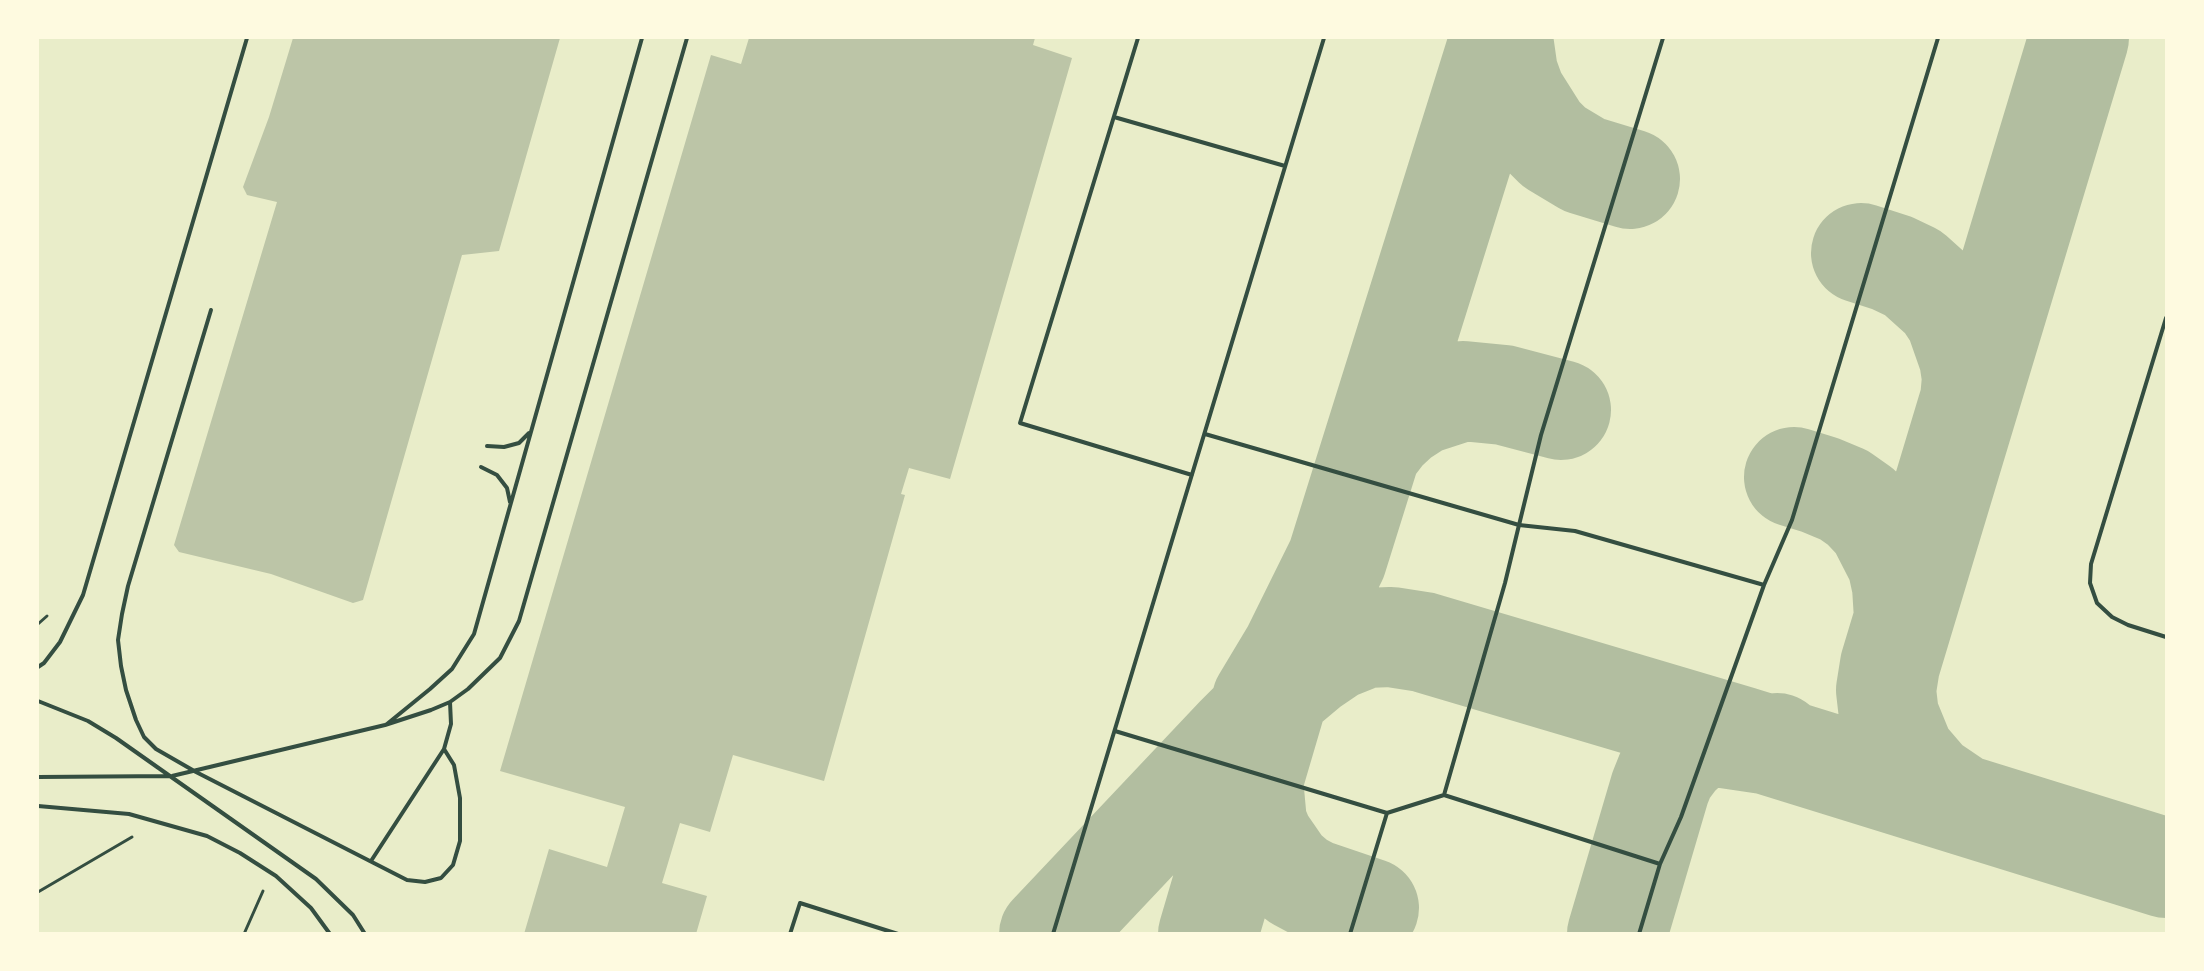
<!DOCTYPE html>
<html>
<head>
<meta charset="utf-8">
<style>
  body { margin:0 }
  #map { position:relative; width:2204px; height:971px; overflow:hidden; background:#e9edc9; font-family:Barlow,sans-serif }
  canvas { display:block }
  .frame { position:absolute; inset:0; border:39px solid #fefae0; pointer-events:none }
</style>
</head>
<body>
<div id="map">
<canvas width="2204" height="971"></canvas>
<div class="frame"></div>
</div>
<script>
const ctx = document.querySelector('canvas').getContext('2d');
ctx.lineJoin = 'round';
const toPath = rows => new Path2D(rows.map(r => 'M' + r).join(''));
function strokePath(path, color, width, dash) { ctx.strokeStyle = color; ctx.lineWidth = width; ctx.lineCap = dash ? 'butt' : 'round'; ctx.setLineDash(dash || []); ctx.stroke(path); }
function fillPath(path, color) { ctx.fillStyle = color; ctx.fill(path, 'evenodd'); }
strokePath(toPath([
  [1503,38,1508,73,1516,95,1540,133,1554,147,1584,165,1630,179],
  [1861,253,1892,263,1913,273,1943,300,1955,318,1969,358,1972,378,1970,400],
  [1373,448,1386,431,1400,418,1420,405,1463,391,1504,395,1561,410],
  [1794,477,1820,485,1844,495,1861,507,1877,524,1897,563,1902,586,1904,618],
  [1262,700,1292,650,1337,559,1500,38],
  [1253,780,1257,823,1264,840,1284,869,1298,881,1313,889,1369,908],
  [1960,804,1929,783,1905,755,1889,716,1886,690,1890,665,2079,38],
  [1049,934,1236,736,1279,693,1310,667,1335,650,1365,638,1391,637,1423,642,1740,736,2166,868],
  [1208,934,1276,703],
  [1617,934,1660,788,1666,773,1678,757,1691,745,1710,736,1764,744,1777,743]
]), '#b2bea0', 100);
fillPath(toPath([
  [293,38,560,38,499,251,462,255,363,600,353,603,271,574,179,552,174,545,277,202,247,195,243,187,269,117],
  [749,38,1035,38,1033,45,1072,58,950,479,909,468,901,494,905,495,824,781,733,755,710,832,680,823,662,883,707,896,696,934,524,934,549,849,607,867,625,807,500,771,711,55,741,64]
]), '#bcc5a7');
strokePath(toPath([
  [38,624,47,616],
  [38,892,132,837],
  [244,934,263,891]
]), '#344e41', 3);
strokePath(toPath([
  [1138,38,1020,423,1192,475],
  [1663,38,1541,435,1519,525,1575,531,1764,585],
  [1114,117,1285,166],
  [211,310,128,586,122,614,118,640,121,666,126,690,136,720,144,737,156,749,196,772,407,880,425,882,441,878,453,865,460,841,460,798,454,765,444,749],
  [2166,318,2091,564,2090,583,2097,603,2112,617,2128,625,2166,637],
  [1205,434,1519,525,1505,583,1444,795],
  [487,446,504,447,519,443,529,433],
  [481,467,497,475,507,488,510,502],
  [38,667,44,663,60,642,83,595,247,38],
  [38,701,88,721,116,738,316,879,353,915,365,934],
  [387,724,430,689,452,669,474,634,642,38],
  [1115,731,1387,813,1444,795,1660,864],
  [38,777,172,776,385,725,431,710,450,702,468,689,500,658,519,621,687,38],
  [38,806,129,814,207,836,240,853,276,876,311,908,330,934],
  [371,861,444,749,451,724,450,702],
  [790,934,800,903,898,934],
  [1053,934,1324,38],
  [1350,934,1387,813],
  [1639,934,1660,864,1681,817,1764,585,1792,520,1938,38]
]), '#344e41', 4);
</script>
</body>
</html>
